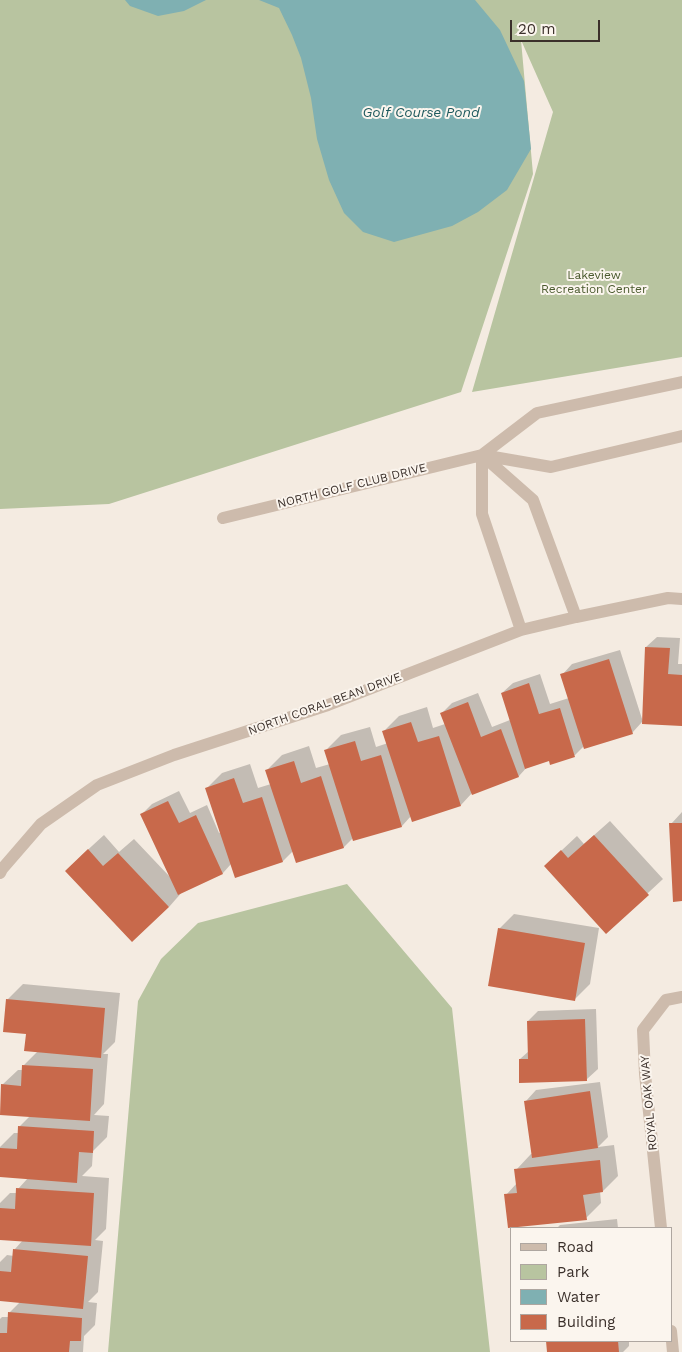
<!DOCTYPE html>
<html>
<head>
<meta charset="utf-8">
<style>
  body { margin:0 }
  #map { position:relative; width:682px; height:1352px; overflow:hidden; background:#f4ebe1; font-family:"Work Sans",sans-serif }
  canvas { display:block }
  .legend { position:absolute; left:510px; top:1227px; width:162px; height:115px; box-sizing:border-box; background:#fbf5ee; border:1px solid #aea6a0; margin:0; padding:6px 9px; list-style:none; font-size:15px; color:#3b302b }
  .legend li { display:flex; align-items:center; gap:10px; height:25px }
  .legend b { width:25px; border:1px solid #aea6a0 }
  .scale { position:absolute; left:510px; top:20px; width:90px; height:22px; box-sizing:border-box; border:2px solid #3b302b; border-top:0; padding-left:6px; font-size:15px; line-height:18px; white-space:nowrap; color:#3b302b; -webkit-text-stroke:4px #fbf5ee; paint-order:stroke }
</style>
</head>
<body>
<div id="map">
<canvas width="682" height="1352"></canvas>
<ul class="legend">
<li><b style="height:6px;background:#cdbbac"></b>Road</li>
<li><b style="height:14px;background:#b8c4a0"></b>Park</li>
<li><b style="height:14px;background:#7fb0b2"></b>Water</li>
<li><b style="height:14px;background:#c8694b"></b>Building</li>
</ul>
<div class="scale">20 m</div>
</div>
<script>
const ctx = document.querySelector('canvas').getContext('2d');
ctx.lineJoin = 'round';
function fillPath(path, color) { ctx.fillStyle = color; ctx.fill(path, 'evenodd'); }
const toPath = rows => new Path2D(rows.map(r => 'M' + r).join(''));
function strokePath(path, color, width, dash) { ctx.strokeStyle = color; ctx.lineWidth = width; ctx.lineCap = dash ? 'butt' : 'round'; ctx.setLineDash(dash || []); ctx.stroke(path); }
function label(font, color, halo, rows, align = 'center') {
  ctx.font = font + ' "Work Sans",sans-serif'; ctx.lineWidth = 4; ctx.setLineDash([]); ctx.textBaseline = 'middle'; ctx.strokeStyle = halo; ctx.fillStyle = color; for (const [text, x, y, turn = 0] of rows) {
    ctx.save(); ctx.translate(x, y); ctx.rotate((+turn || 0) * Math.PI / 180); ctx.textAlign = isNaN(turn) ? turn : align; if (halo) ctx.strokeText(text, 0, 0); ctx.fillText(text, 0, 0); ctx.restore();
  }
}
fillPath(toPath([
  [0,0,682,0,682,357,472,392,553,112,521,40,533,174,461,392,109,504,0,509],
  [347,884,452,1008,490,1352,108,1352,138,1001,161,959,198,923]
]), '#b8c4a0');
fillPath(toPath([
  [125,0,206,0,184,11,158,16,130,6],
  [259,0,475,0,500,30,524,81,531,149,507,190,478,212,452,226,394,242,363,232,344,213,329,180,317,139,311,98,301,58,292,35,279,8]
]), '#7fb0b2');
fillPath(toPath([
  [657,637,680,638,678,664,682,664,682,724,642,722,632,733,584,746,575,755,551,763,549,760,528,766,519,776,472,793,461,805,413,820,411,816,402,826,353,840,353,838,344,847,297,862,293,851,283,861,236,876,231,864,223,873,183,891,169,907,81,856,104,835,119,852,134,839,170,877,142,814,152,804,179,791,190,813,207,805,219,833,221,832,207,788,222,773,250,764,258,788,271,784,267,770,282,755,309,746,316,768,330,764,326,750,341,735,370,727,376,747,388,743,384,731,399,716,427,707,433,728,445,724,441,714,452,703,478,693,492,727,510,720,502,693,513,683,540,674,550,704,569,698,562,675,572,664,620,650,643,722,646,647],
  [682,812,682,900,671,824],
  [610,821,663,879,606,932,561,851,577,836,584,844],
  [514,914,599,928,590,984,574,1000,499,929],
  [23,984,120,993,115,1042,103,1054,108,1054,104,1104,94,1115,109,1116,107,1137,93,1151,92,1166,82,1176,109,1178,106,1229,95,1240,103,1241,98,1292,88,1302,97,1303,95,1325,84,1336,83,1352,0,1352,0,1319,2,1317,9,1317,10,1312,20,1302,0,1300,0,1262,7,1255,14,1256,15,1249,23,1240,0,1239,0,1203,10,1193,17,1193,18,1189,28,1178,0,1176,0,1147,14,1133,19,1133,20,1126,30,1116,2,1085,18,1070,23,1070,24,1065,38,1051,7,1000],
  [596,1009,598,1069,587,1079,520,1059,529,1051,528,1021,538,1011],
  [600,1082,608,1137,598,1147,614,1145,618,1176,603,1191,600,1191,601,1203,586,1218,506,1195,517,1183,516,1170,531,1154,533,1154,526,1101,536,1090],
  [617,1219,618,1228,557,1228,560,1225],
  [548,1341,629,1341,629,1346,623,1352,548,1352]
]), '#0003');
fillPath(toPath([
  [645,647,670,648,668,674,682,675,682,726,642,724],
  [609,659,633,734,584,749,560,674],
  [529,683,539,714,560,708,575,757,550,765,549,761,525,769,501,693],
  [468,702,481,737,501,729,519,777,472,795,440,713],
  [411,722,418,742,439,736,461,806,412,822,382,731],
  [355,741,361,761,381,755,402,827,353,841,324,750],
  [294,761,301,783,321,776,344,848,296,863,265,770],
  [234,778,243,803,262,797,283,862,235,878,205,788],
  [168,801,179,823,196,815,223,874,178,895,140,814],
  [669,823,682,823,682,901,673,902],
  [594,835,649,895,606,934,544,866,561,850,568,858],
  [88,849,103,866,118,853,169,907,132,942,65,871],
  [498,928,585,943,575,1001,488,986],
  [6,999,105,1008,101,1058,24,1051,26,1034,3,1032],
  [585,1019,587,1081,519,1083,519,1059,528,1059,527,1021],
  [22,1065,93,1069,90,1121,0,1115,1,1084,21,1086],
  [590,1091,598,1148,532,1158,524,1101],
  [18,1126,94,1131,93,1153,79,1152,77,1183,0,1177,0,1148,17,1149],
  [600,1160,603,1192,583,1195,587,1220,508,1228,504,1194,517,1193,514,1169],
  [16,1188,94,1193,91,1246,0,1240,0,1208,15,1209],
  [13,1249,88,1256,83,1309,0,1301,0,1271,11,1272],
  [8,1312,82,1318,81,1341,70,1341,69,1352,0,1352,0,1333,7,1333],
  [546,1341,618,1341,619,1352,547,1352]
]), '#c8694b');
strokePath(toPath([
  [482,455,551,467,682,436],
  [482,455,533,500,576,617],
  [482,455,482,514,521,630],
  [223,518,482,455,537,413,682,382],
  [0,873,2,869,41,824,97,785,174,755,328,705,521,630,576,617,668,598,682,599],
  [661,1228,645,1074,643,1030,666,1000,682,997],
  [671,1331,673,1352]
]), '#cdbbac', 12);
label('12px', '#4a5a2e', '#fbf5ee', [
  ["Lakeview",594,275],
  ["Recreation Center",594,289]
]);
label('12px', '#3b302b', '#fbf5ee', [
  ["NORTH GOLF CLUB DRIVE",352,486,-14],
  ["NORTH CORAL BEAN DRIVE",325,704,-20],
  ["ROYAL OAK WAY",649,1103,-95]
]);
label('italic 14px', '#1f5a5e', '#fbf5ee', [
  ["Golf Course Pond",421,113]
]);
</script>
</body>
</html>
